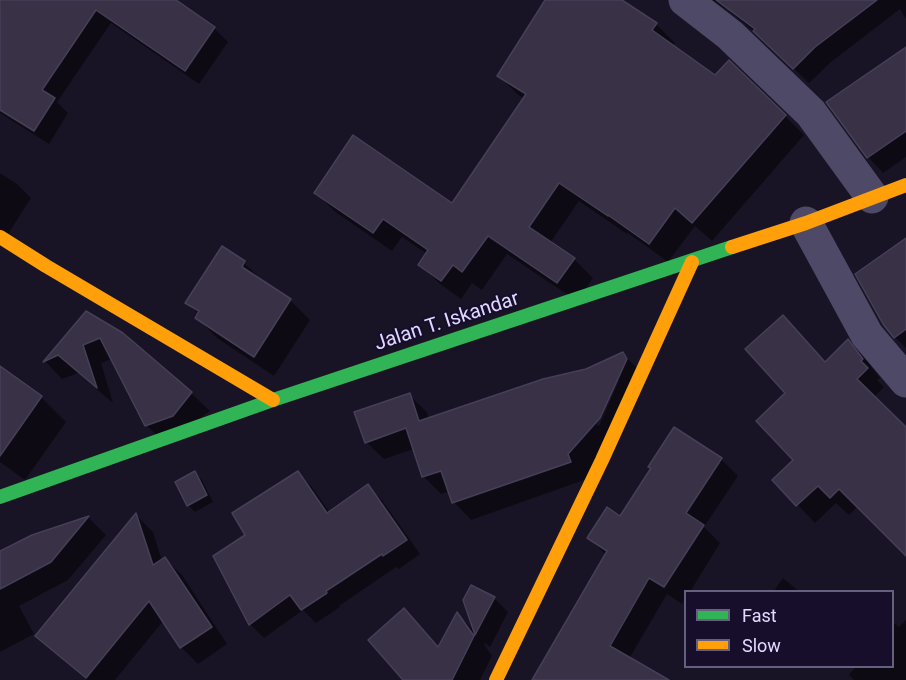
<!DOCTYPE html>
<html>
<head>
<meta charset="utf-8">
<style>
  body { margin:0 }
  #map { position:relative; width:906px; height:680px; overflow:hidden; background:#191425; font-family:Roboto,sans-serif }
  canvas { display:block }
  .legend { position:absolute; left:684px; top:590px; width:210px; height:78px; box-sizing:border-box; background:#160e2b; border:2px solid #675f80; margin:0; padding:8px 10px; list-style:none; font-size:18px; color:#e1d9ff }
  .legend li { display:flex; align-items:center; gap:12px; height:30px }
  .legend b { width:30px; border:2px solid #675f80 }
</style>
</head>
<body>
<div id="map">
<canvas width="906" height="680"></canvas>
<ul class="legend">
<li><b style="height:8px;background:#30b455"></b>Fast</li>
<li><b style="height:8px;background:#ff9f0a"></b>Slow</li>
</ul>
</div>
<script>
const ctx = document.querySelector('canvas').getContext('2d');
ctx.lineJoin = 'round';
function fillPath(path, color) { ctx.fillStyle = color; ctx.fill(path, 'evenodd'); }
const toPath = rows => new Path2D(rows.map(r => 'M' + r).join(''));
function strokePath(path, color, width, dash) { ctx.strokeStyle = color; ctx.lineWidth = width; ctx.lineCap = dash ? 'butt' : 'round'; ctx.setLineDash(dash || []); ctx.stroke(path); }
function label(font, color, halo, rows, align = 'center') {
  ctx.font = font + ' Roboto,sans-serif'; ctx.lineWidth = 4.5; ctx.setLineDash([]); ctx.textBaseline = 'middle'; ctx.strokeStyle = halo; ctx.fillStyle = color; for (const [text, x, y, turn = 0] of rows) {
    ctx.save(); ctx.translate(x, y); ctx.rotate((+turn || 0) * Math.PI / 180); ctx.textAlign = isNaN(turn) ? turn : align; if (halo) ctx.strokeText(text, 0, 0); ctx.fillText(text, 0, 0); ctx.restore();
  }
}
fillPath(toPath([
  [0,0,173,0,214,28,228,42,199,84,111,23,57,102,68,113,49,144,0,113],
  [547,0,619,0,656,24,675,43,672,47,716,77,785,116,804,135,712,241,695,226,668,262,628,233,627,234,579,201,550,243,574,259,593,278,577,301,507,254,482,290,472,283,461,299,439,283,420,264,427,254,402,237,392,251,334,211,316,192,452,205,525,99,518,95,499,76],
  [712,0,906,0,906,19,900,9,831,62,809,83,760,36,729,11],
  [906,48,906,157,883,173,868,157,828,102],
  [0,173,17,184,31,198,8,234,0,229],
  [906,240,906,348,895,337],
  [222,248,244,263,265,283,290,300,310,320,274,376,217,338,197,318,199,314,187,303],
  [86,313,122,334,191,393,210,411,165,443,146,425,112,359,101,363,113,403,78,373,62,379,45,361],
  [800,335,826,363,848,341,865,358,880,378,877,380,884,387,874,397,906,429,906,554,858,506,849,515,836,503,815,523,774,480,795,460,788,394],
  [623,354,641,372,587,479,471,520,454,502,450,491,441,494,424,477,414,449,384,459,366,442,409,395,427,412,429,419,587,370],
  [616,380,619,380,599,426,596,424],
  [0,368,41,397,66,422,25,480,0,462],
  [721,459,738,476,704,527,720,543,690,592,686,592,686,598,682,604,667,594,629,659,666,680,534,680,606,555,589,538],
  [195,473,202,480,213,502,195,512,188,505],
  [298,473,312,487,330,513,368,486,382,500,420,554,399,569,396,567,339,606,340,607,316,623,303,610,264,638,250,624,247,535],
  [137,516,153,532,162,561,165,559,182,575,227,644,198,664,181,647,164,620,115,680,87,680,54,652,37,636],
  [89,518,106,535,68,580,19,606,34,634,0,652,0,553,32,536],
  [783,578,800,592,773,592],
  [494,598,508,612,490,647,485,643,484,644,492,656,480,680,405,680,404,610,439,648,457,614,476,632],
  [906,620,906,680,854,680,849,675,856,666,892,666,892,622,899,627]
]), '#0007');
const building = toPath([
  [0,0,176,0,215,27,185,71,96,10,42,90,55,98,34,131,0,110,0,0],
  [545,0,622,0,657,23,652,30,715,75,729,60,786,115,692,223,675,208,649,244,608,215,608,216,559,183,529,227,575,258,557,283,488,236,462,272,453,265,441,281,418,265,428,250,383,219,373,233,314,193,353,135,452,203,526,94,497,76,545,0],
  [716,0,877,0,815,47,793,69,753,31,755,29,716,0],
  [906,47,906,131,867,158,826,102,906,47],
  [906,238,906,329,894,338,883,324,855,274,906,238],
  [222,246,245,261,242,267,291,299,254,357,195,318,199,311,185,303,222,246],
  [86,311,123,333,192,392,173,416,145,426,100,338,83,345,97,388,58,355,43,362,86,311],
  [783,315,825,362,848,339,863,359,861,361,868,368,857,379,906,427,906,556,839,489,830,498,818,486,796,506,772,480,793,460,756,421,785,393,745,349,783,315],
  [623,352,627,359,600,418,568,454,571,462,452,503,441,471,422,477,406,428,365,443,354,412,410,393,419,421,543,379,586,369,623,352],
  [0,366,42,396,0,456,0,366],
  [674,427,722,458,686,513,704,525,664,587,649,578,610,646,669,680,532,680,607,551,587,538,607,507,620,516,651,468,648,467,674,427],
  [195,471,207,495,187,506,175,482,195,471],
  [298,471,327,513,368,484,407,540,383,556,382,554,326,591,327,593,301,610,290,595,249,625,213,556,245,535,232,513,298,471],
  [136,513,153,565,165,557,212,627,180,648,149,601,86,678,35,636,136,513],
  [89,516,51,562,0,589,0,551,32,535,89,516],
  [471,585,495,597,475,635,463,600,471,585],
  [404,608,438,647,457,612,474,636,452,680,403,680,368,640,404,608]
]);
fillPath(building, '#393246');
strokePath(building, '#463f58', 1.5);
strokePath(toPath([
  [685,0,730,35,811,113,872,197],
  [806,223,867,335,906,381]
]), '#4d4966', 33);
strokePath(toPath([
  [0,497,273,400,732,247]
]), '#30b455', 14);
strokePath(toPath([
  [0,237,46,266,273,400],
  [732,247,806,223,906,185],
  [496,680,602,460,692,262]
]), '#ff9f0a', 14);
label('20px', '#e1d9ff', '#160e2b', [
  ["Jalan T. Iskandar",447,322,-18]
]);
</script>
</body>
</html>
